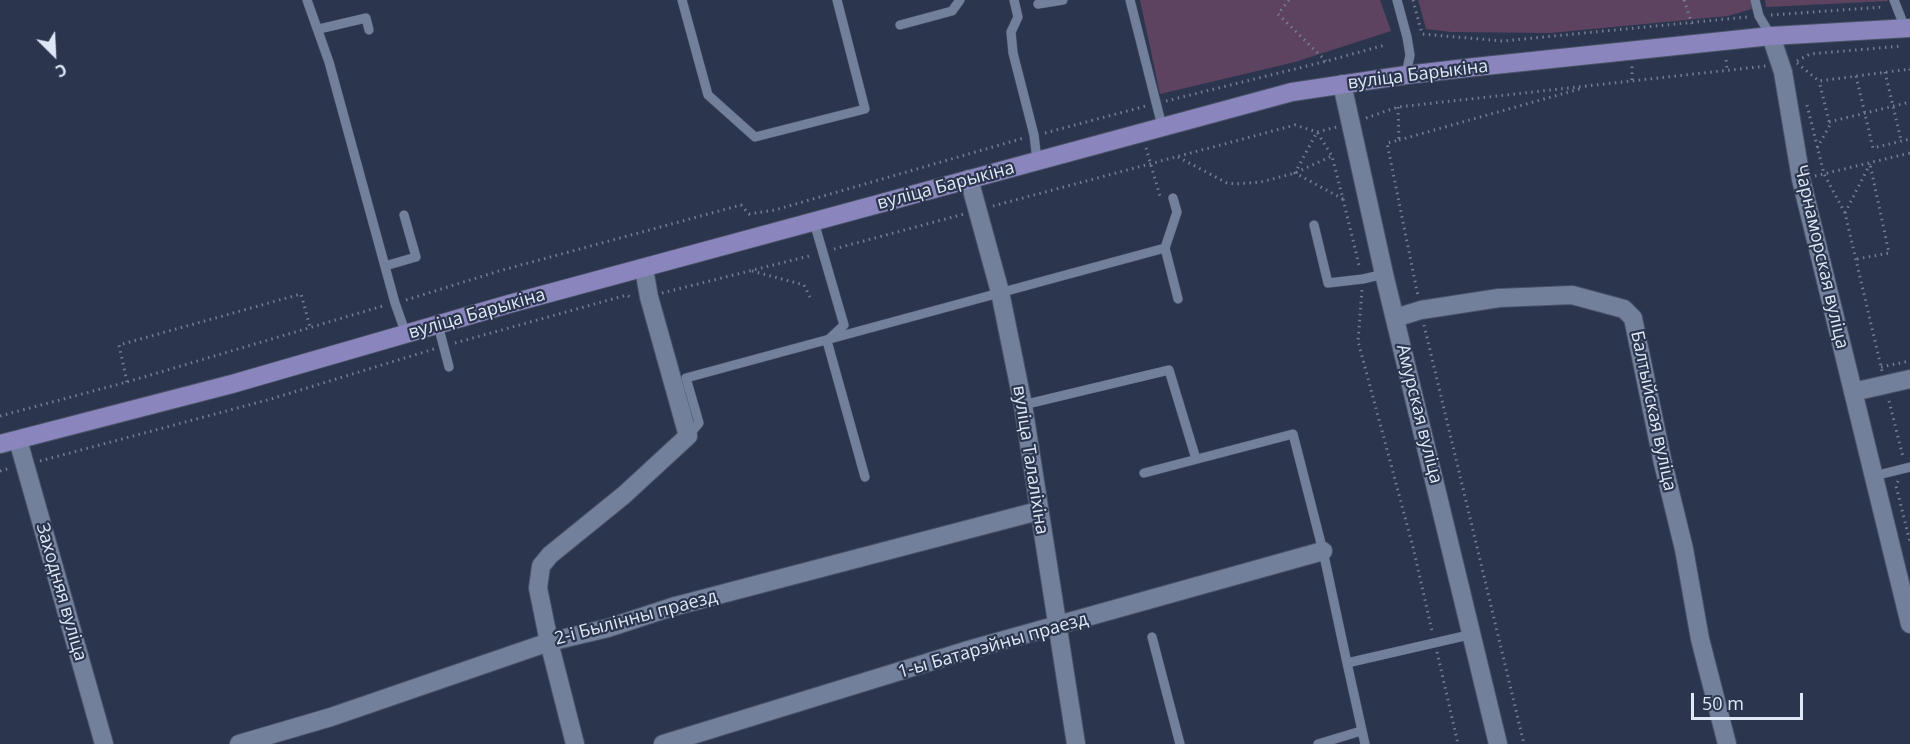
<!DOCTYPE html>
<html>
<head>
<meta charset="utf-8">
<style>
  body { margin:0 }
  #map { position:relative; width:1910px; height:744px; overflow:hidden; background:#2b364e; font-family:"Open Sans",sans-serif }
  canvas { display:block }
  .north { position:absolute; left:24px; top:24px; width:60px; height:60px; -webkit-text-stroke:4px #2b364e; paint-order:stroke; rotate:156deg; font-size:16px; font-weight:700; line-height:24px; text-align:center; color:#e0e8f7 }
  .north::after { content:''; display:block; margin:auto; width:21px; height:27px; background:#e0e8f7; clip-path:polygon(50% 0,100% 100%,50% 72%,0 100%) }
  .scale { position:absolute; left:1691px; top:693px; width:112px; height:27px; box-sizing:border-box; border:3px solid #e0e8f7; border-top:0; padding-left:8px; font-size:18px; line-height:21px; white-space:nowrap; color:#e0e8f7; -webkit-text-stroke:4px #2b364e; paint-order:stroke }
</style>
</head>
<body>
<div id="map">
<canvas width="1910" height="744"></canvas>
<div class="north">С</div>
<div class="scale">50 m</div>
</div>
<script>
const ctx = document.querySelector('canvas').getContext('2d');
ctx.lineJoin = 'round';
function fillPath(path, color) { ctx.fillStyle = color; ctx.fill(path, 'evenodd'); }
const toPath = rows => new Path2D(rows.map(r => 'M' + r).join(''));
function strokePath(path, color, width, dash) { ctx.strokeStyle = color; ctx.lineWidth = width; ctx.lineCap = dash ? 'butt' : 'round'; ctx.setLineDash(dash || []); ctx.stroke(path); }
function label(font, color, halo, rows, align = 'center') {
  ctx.font = font + ' "Open Sans",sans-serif'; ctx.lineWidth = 4.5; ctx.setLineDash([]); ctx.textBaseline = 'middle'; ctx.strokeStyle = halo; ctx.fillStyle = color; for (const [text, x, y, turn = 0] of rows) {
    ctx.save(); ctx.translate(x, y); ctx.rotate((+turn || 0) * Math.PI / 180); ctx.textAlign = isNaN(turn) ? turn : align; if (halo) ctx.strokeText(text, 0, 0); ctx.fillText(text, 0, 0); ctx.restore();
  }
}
fillPath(toPath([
  [1140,0,1380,0,1391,31,1295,62,1160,94],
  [1418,0,1752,0,1755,8,1728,16,1550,33,1451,32,1426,29],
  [1765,0,1887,0,1888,1,1766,7]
]), '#5e4361');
const service = toPath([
  [307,0,329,62,395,303,406,334],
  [682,0,708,95,755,137,865,109,837,0],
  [1014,0,1018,17,1011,32,1013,53,1034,135,1037,160],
  [1130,0,1162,126],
  [1397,0,1407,37,1410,55,1406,75],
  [1755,0,1759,16,1771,36],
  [1894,0,1905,28],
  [1038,4,1063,0],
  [900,25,952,11,960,0],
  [319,29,366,18,369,30],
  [814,222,844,325,827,341,865,477],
  [1314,225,1328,283,1363,279,1384,274],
  [1165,248,1177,212,1173,198],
  [385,266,416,257,404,215],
  [438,325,449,367],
  [1023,405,1169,370,1196,459],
  [688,436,699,423,686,378,1165,248,1178,299],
  [1144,473,1293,434,1323,551,1347,663],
  [1874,476,1910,467],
  [1152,637,1180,744],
  [1318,744,1361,731],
  [1365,744,1347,663,1473,634]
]);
const minor = toPath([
  [1771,36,1783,72,1801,179,1910,624],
  [969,179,1000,292,1023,405,1076,744],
  [1395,318,1421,310,1499,298,1572,295,1624,309,1633,318,1662,459,1684,549,1700,639,1727,744],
  [1853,392,1910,379],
  [239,744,331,717,549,642,608,628,672,607,1038,511],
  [575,744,549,642,538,588,541,566,550,555,624,495,688,436,649,297,644,269],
  [663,744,965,651,1323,551]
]);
const tertiary = toPath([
  [1342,84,1384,274,1498,744],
  [18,440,104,744]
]);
const primary = toPath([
  [0,444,232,384,509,304,1292,92,1406,75,1475,67,1771,36,1910,28]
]);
strokePath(service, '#495266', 10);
strokePath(minor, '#495266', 20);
strokePath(tertiary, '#495266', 20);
strokePath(primary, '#495266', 20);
strokePath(toPath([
  [1289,0,1278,14,1326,61],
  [1413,0,1422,34,1503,41,1747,17],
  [1684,0,1692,24],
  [1771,15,1884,7],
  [1726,60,1727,69],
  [1797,61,1810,54,1902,46],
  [1797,63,1819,81,1910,69,1910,71],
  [1885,72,1901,140],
  [1856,76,1873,148,1910,139],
  [1632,80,1632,66],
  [1166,101,1327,61,1385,45],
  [1807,105,1824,174,1845,213,1882,371],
  [1398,107,1399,140,1387,143,1418,296],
  [1366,118,1398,107,1766,66],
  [1829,122,1910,102],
  [1045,133,1146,106],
  [1399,140,1583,88],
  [1146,148,1160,196],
  [1817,148,1830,125,1819,81],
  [1178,157,1227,183,1235,184,1261,182,1295,173,1332,156],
  [1815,176,1910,153],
  [1343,199,1295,173,1317,132,1332,156,1343,199,1360,269],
  [993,206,1295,125,1317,132,1337,127],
  [1845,213,1870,164],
  [834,249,964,214],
  [1857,259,1889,253,1870,164],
  [752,271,804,285,810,297],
  [1362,290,1358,341,1413,547,1432,631],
  [662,293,813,255],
  [406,300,499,271,741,205,749,214,775,210,1024,138],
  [1424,325,1524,744],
  [455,343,627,295,633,299],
  [1881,367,1910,361],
  [127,382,119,345,301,294,310,327],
  [1889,401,1903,457],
  [0,416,127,382,386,305],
  [40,461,271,399,434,349],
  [0,471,10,468],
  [1898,481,1896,486,1910,542],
  [1437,652,1458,744]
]), '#747d92', 3, [1.5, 4.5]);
strokePath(service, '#73809c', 9);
strokePath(minor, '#73809c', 18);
strokePath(tertiary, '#73809c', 18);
strokePath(primary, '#8a85bd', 18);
label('18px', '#e0e8f7', '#2b364e', [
  ["вуліца Барыкіна",1418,75,-7],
  ["вуліца Барыкіна",946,186,-15],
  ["Чарнаморская вуліца",1821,257,77],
  ["вуліца Барыкіна",477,314,-16],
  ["Балтыйская вуліца",1653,411,78],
  ["Амурская вуліца",1419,414,76],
  ["вуліца Талаліхіна",1030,460,81],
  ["Заходняя вуліца",61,592,74],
  ["2-і Былінны праезд",636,618,-15],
  ["1-ы Батарэйны праезд",993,646,-16]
]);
</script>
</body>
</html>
